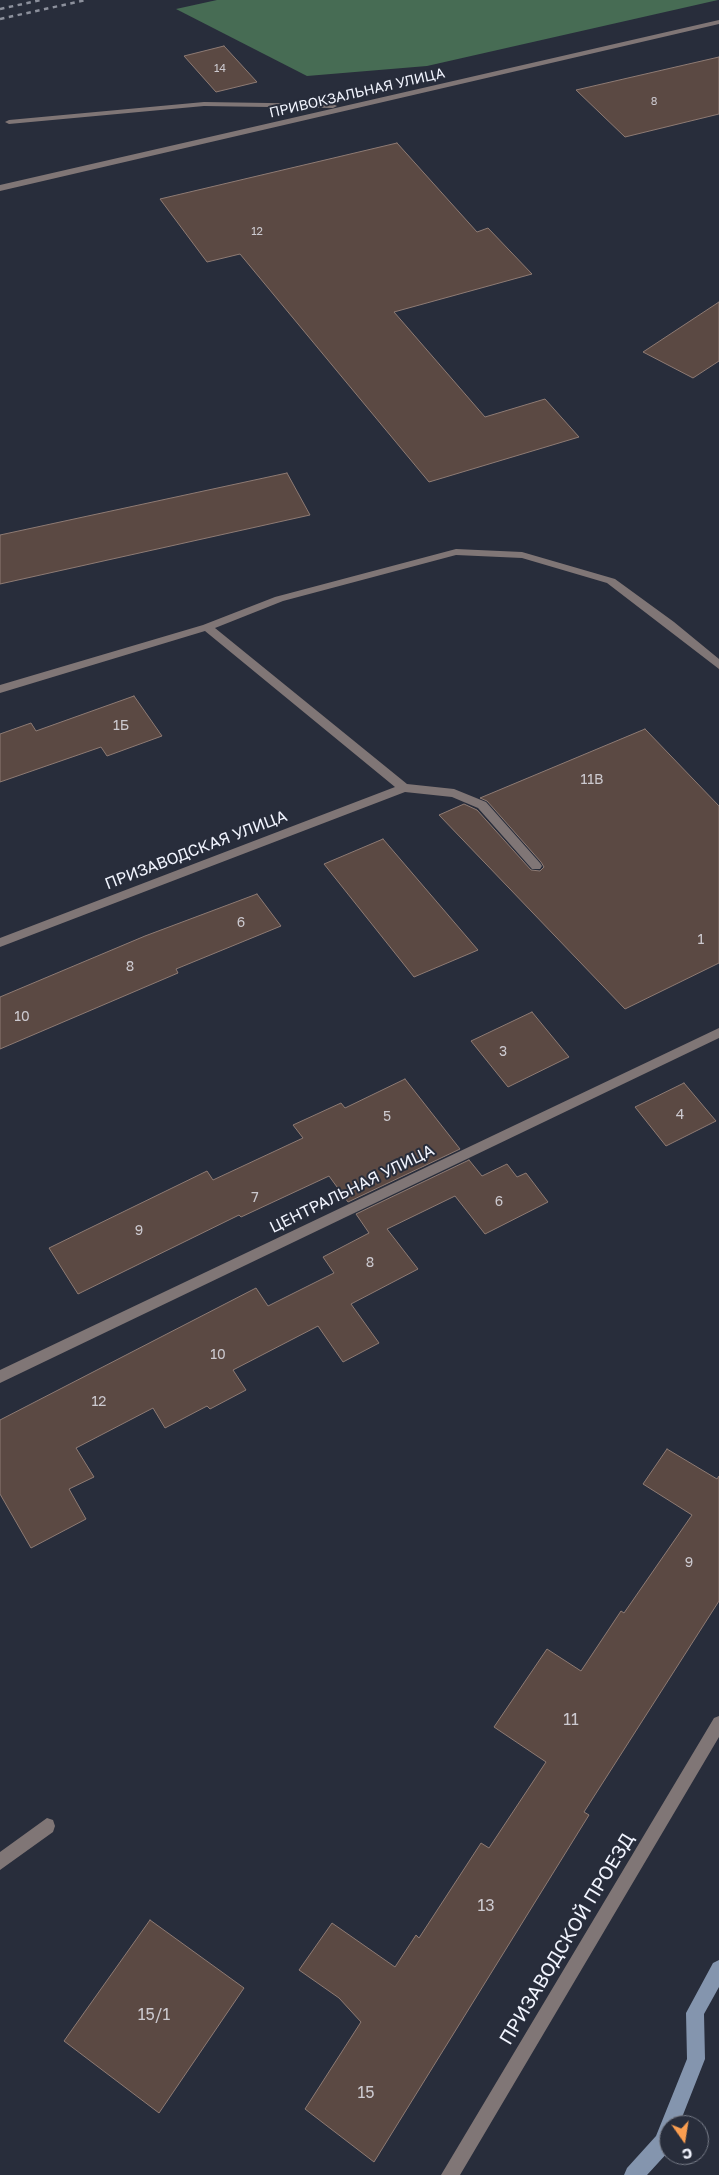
<!DOCTYPE html>
<html>
<head>
<meta charset="utf-8">
<style>
  body { margin:0 }
  #map { position:relative; width:719px; height:2175px; overflow:hidden; background:#282d3b; font-family:"Golos Text",sans-serif }
  canvas { display:block }
  .north { position:absolute; left:659px; top:2115px; width:50px; height:50px; box-sizing:border-box; background:#282d3b; border:1px solid #787d89; border-radius:50%; rotate:167deg; font-size:14px; font-weight:700; line-height:20px; text-align:center; color:#f1f4fe }
  .north::after { content:''; display:block; margin:auto; width:18px; height:22px; background:#fb9e50; clip-path:polygon(50% 0,100% 100%,50% 72%,0 100%) }
</style>
</head>
<body>
<div id="map">
<canvas width="719" height="2175"></canvas>
<div class="north">С</div>
</div>
<script>
const ctx = document.querySelector('canvas').getContext('2d');
ctx.lineJoin = 'round';
function fillPath(path, color) { ctx.fillStyle = color; ctx.fill(path, 'evenodd'); }
const toPath = rows => new Path2D(rows.map(r => 'M' + r).join(''));
function strokePath(path, color, width, dash) { ctx.strokeStyle = color; ctx.lineWidth = width; ctx.lineCap = dash ? 'butt' : 'round'; ctx.setLineDash(dash || []); ctx.stroke(path); }
function label(font, color, halo, rows, align = 'center') {
  ctx.font = font + ' "Golos Text",sans-serif'; ctx.lineWidth = 4; ctx.setLineDash([]); ctx.textBaseline = 'middle'; ctx.strokeStyle = halo; ctx.fillStyle = color; for (const [text, x, y, turn = 0] of rows) {
    ctx.save(); ctx.translate(x, y); ctx.rotate((+turn || 0) * Math.PI / 180); ctx.textAlign = isNaN(turn) ? turn : align; if (halo) ctx.strokeText(text, 0, 0); ctx.fillText(text, 0, 0); ctx.restore();
  }
}
fillPath(toPath([
  [217,0,718,0,427,66,307,76,176,9]
]), '#476c54');
fillPath(toPath([
  [719,1960,719,1987,704,2014,705,2059,679,2125,669,2125,669,2151,647,2175,624,2175,627,2168,656,2136,687,2059,686,2013,713,1963,719,1960]
]), '#8495ae');
const building = toPath([
  [224,46,257,82,216,92,184,56,224,46],
  [719,57,719,114,625,137,576,90,719,57],
  [397,143,477,232,488,228,532,274,394,312,485,417,545,399,579,437,429,482,240,254,207,262,160,199,397,143],
  [719,302,719,361,693,378,643,352,719,302],
  [287,473,310,515,0,584,0,535,287,473],
  [134,696,162,736,107,756,101,747,0,782,0,734,31,723,36,731,134,696],
  [645,729,719,806,719,963,625,1009,439,815,464,804,477,810,531,870,540,871,544,867,541,862,487,801,480,798,645,729],
  [383,839,478,950,414,977,324,864,383,839],
  [257,894,281,926,176,969,178,973,0,1049,0,997,145,936,257,894],
  [532,1012,569,1057,508,1087,471,1041,532,1012],
  [405,1079,460,1149,348,1202,329,1176,241,1217,239,1215,78,1294,49,1248,207,1171,213,1180,303,1138,293,1125,341,1103,345,1108,405,1079],
  [684,1083,716,1121,666,1146,635,1107,684,1083],
  [469,1160,482,1176,507,1164,517,1177,526,1173,548,1202,485,1234,455,1196,387,1229,418,1269,351,1304,379,1343,343,1362,318,1326,233,1370,246,1390,210,1409,207,1406,165,1428,153,1408,76,1448,94,1477,69,1489,86,1519,31,1548,0,1494,0,1420,256,1288,268,1306,334,1273,323,1257,369,1233,356,1214,469,1160],
  [667,1449,717,1479,719,1476,719,1601,584,1812,589,1815,374,2162,305,2109,361,2022,339,1998,299,1970,332,1923,395,1967,416,1935,419,1938,481,1843,489,1848,546,1762,494,1727,547,1649,581,1671,621,1611,624,1613,692,1515,643,1484,667,1449],
  [150,1920,244,1988,159,2113,64,2041,150,1920]
]);
fillPath(building, '#5b4943');
strokePath(building, '#8e7b74', 1);
fillPath(toPath([
  [719,20,719,24,0,191,0,185,719,20],
  [204,102,333,104,337,106,333,108,204,106,9,124,5,122,9,120,204,102],
  [456,549,522,552,615,579,674,622,719,659,719,669,607,583,522,558,456,555,283,601,215,628,407,784,454,789,486,802,540,863,542,866,540,869,532,869,478,808,452,797,405,792,0,947,0,938,395,787,205,631,0,693,0,685,203,625,275,597,456,549],
  [719,1028,719,1038,0,1383,0,1370,719,1028],
  [719,1716,719,1737,460,2175,441,2175,714,1718,719,1716],
  [47,1818,53,1820,55,1826,53,1832,0,1870,0,1852,47,1818]
]), '#807676');
strokePath(toPath([
  [0,9,41,0],
  [0,19,86,0]
]), '#8c909c', 2.5, [4.5, 4.5]);
label('11px', '#ccc9cf', null, [
  ["14",220,69],
  ["8",654,102],
  ["12",257,232]
]);
label('14px', '#f1f4fe', '#282d3b', [
  ["ПРИВОКЗАЛЬНАЯ УЛИЦА",357,93,-13]
]);
label('14px', '#ccc9cf', null, [
  ["1Б",121,726],
  ["11В",592,780],
  ["6",241,923],
  ["1",701,940],
  ["8",130,967],
  ["10",22,1017],
  ["3",503,1052],
  ["4",680,1115],
  ["5",387,1117],
  ["7",255,1198],
  ["6",499,1202],
  ["9",139,1231],
  ["8",370,1263],
  ["10",218,1355],
  ["12",99,1402],
  ["9",689,1563]
]);
label('16px', '#f1f4fe', '#282d3b', [
  ["ПРИЗАВОДСКАЯ УЛИЦА",196,850,-21],
  ["ЦЕНТРАЛЬНАЯ УЛИЦА",352,1189,-26]
]);
label('16px', '#ccc9cf', null, [
  ["11",571,1720],
  ["13",486,1906],
  ["15/1",154,2015],
  ["15",366,2093]
]);
label('19px', '#f1f4fe', '#282d3b', [
  ["ПРИЗАВОДСКОЙ ПРОЕЗД",567,1939,-59]
]);
</script>
</body>
</html>
